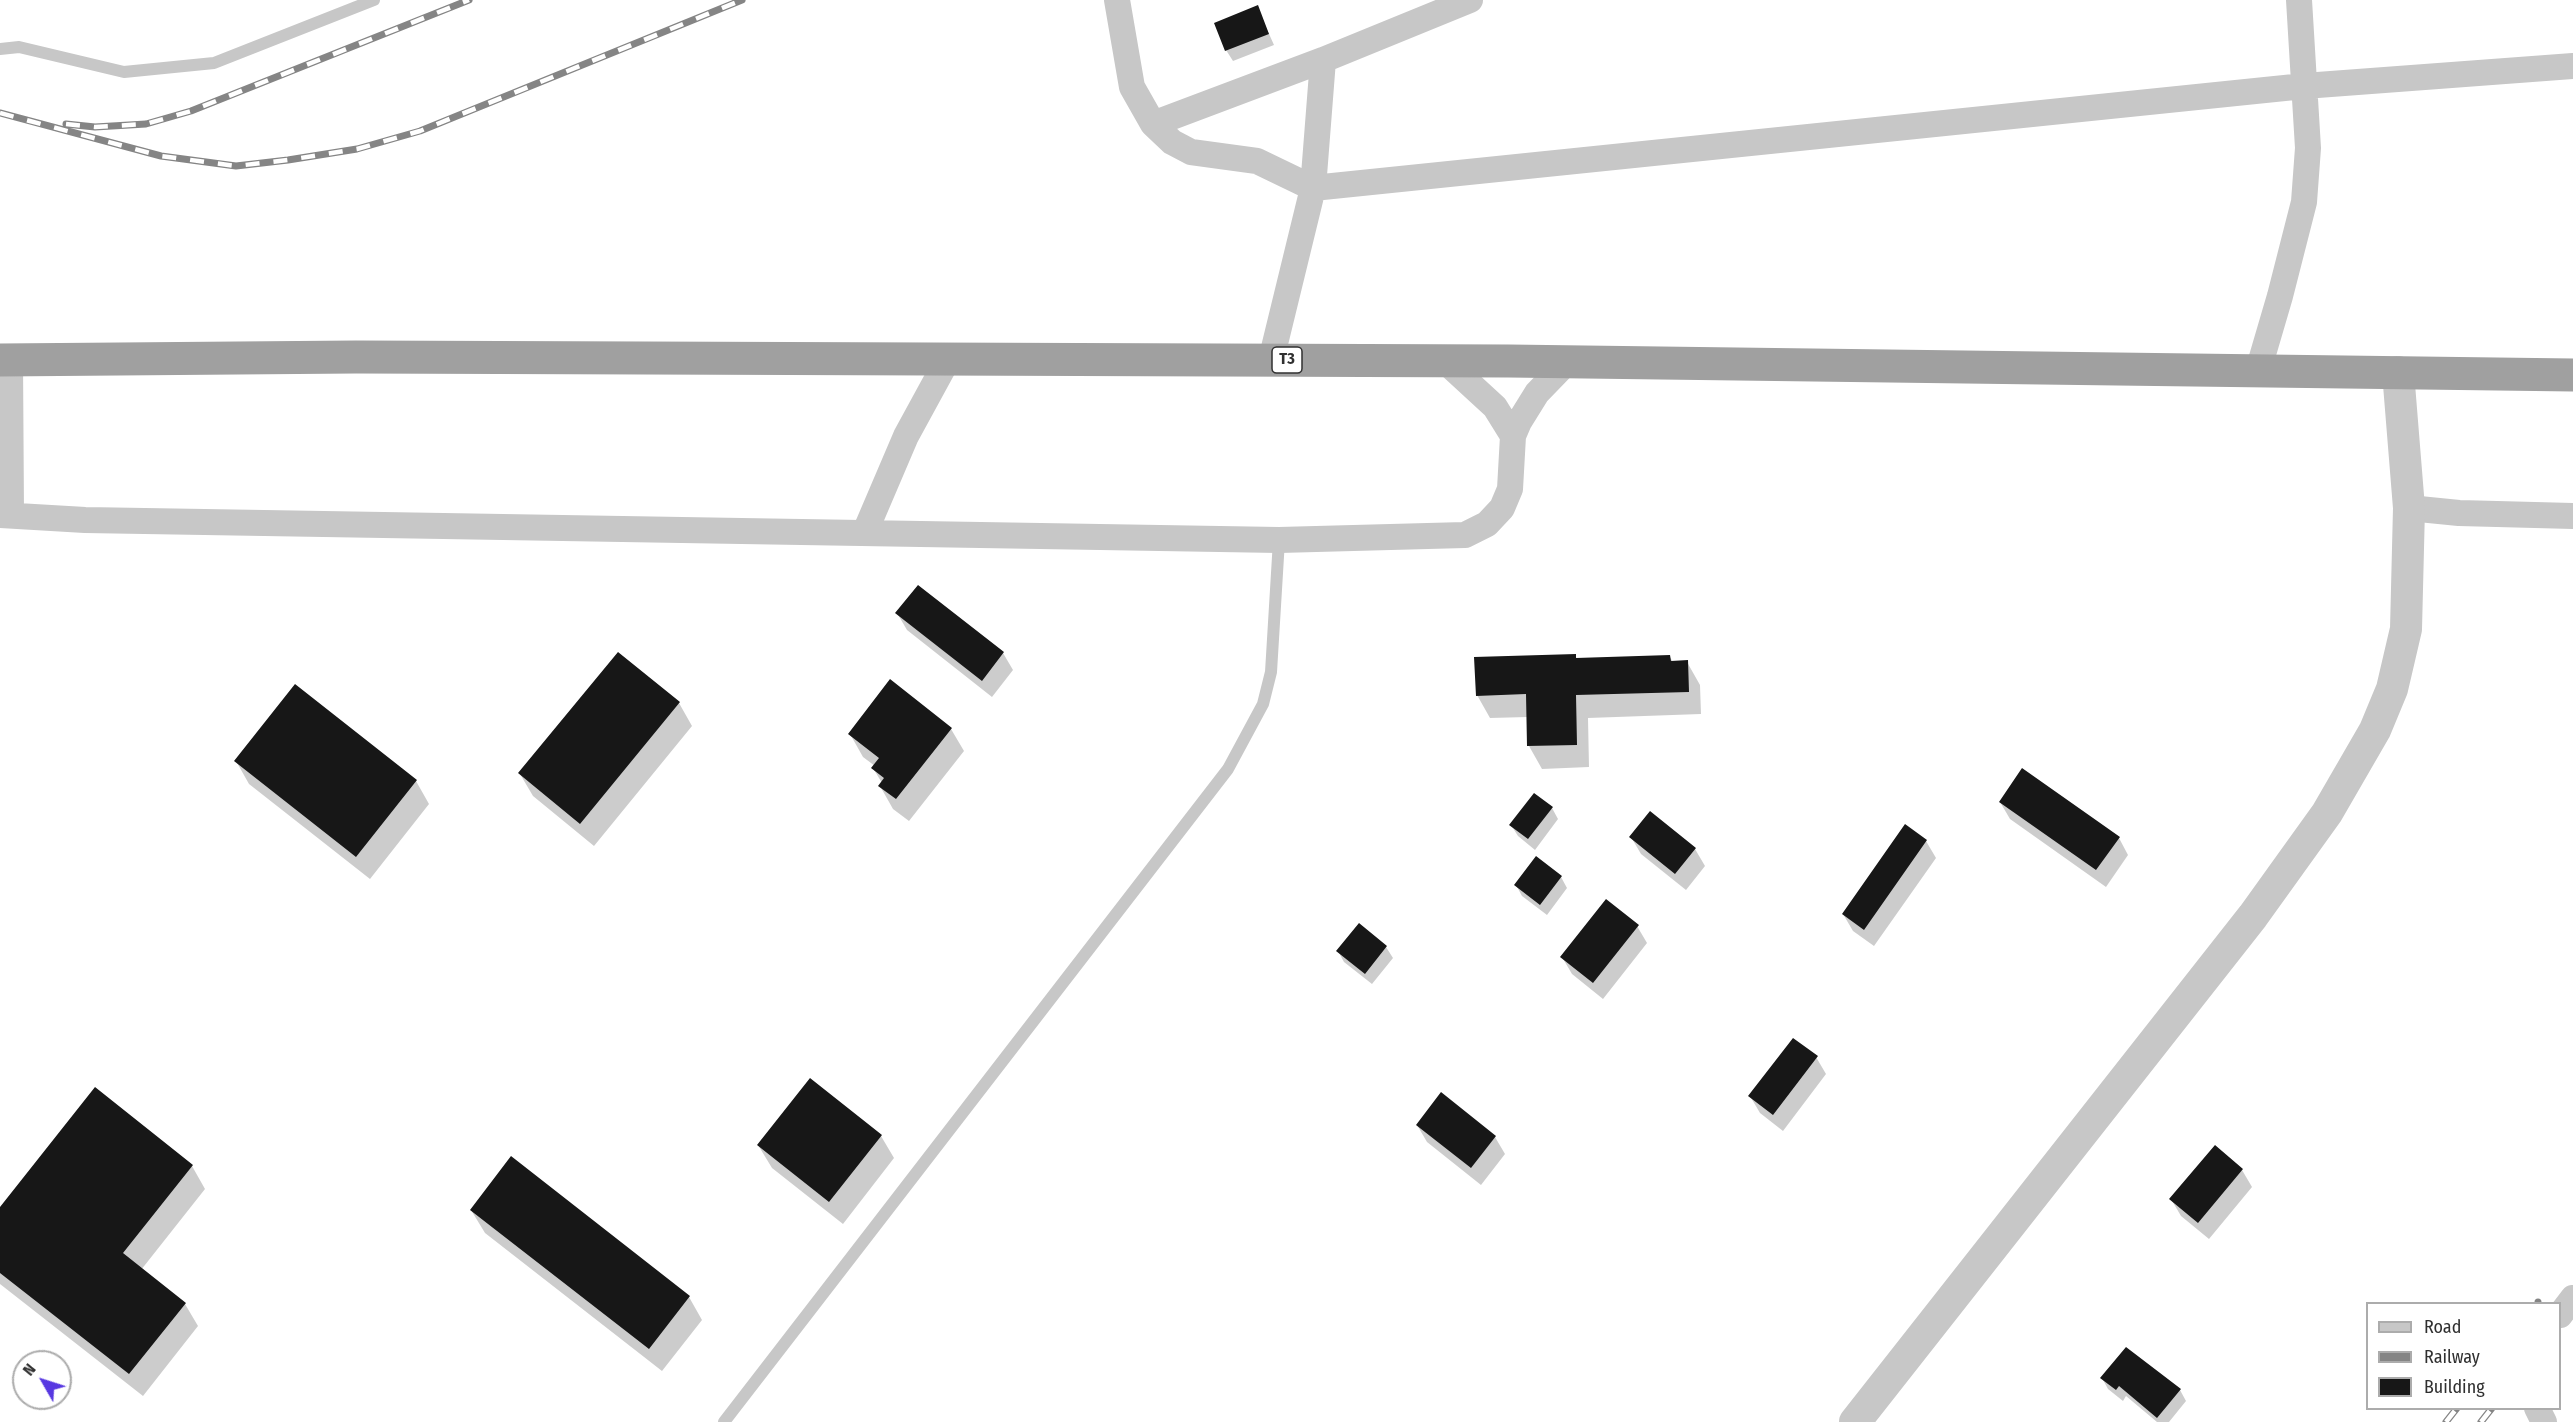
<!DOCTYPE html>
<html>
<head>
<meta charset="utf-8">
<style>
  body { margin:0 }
  #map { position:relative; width:2573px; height:1422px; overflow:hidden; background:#fff; font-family:"Fira Sans Condensed",sans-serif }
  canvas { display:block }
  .legend { position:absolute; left:2366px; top:1302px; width:195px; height:108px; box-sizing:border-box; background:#fff; border:2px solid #acacac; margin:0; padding:8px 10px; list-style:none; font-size:18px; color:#303030 }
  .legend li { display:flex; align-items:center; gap:12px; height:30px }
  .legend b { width:30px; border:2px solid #acacac }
  .north { position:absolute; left:12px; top:1350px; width:60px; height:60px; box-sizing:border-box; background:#fff; border:2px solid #acacac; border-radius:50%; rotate:309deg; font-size:16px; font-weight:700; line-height:24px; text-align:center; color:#303030 }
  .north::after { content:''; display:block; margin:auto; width:21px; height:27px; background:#5738e1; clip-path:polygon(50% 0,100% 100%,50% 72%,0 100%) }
</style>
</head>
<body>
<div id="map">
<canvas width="2573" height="1422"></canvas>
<ul class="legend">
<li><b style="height:8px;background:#c7c7c7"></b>Road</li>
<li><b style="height:8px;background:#858585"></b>Railway</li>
<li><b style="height:16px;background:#171717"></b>Building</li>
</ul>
<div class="north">N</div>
</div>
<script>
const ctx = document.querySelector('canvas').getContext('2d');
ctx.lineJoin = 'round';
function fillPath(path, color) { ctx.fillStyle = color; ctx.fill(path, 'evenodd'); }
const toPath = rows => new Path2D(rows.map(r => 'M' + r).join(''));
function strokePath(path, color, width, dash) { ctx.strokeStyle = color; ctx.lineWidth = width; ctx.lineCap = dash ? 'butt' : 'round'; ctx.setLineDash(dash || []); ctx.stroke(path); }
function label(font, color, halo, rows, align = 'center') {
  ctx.font = font + ' "Fira Sans Condensed",sans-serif'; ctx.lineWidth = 6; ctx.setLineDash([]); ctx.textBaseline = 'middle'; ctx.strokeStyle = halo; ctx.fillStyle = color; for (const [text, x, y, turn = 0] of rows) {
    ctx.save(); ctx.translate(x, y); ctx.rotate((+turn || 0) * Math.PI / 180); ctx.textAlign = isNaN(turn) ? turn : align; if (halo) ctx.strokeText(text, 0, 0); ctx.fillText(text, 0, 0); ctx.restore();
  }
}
fillPath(toPath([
  [1257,7,1274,45,1233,61,1226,50],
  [918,587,1003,653,1013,670,992,697,907,630,897,613],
  [1575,655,1577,659,1669,656,1673,662,1687,662,1700,685,1701,714,1588,718,1589,767,1542,769,1529,746,1528,717,1490,718,1477,695],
  [679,703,692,726,594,846,533,796,520,774],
  [951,729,964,751,909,821,893,809,880,786,882,783,873,768,875,766,863,757,850,734],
  [236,761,416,781,429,804,370,879,249,784],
  [2000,802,2119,838,2128,855,2106,887,2010,819],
  [1552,808,1558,819,1535,850,1518,836,1511,825],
  [1650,813,1695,849,1705,866,1686,890,1641,854,1631,837],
  [1926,841,1936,858,1874,946,1853,931,1843,914],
  [1561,877,1567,888,1547,915,1522,896,1516,885],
  [1359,925,1386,947,1393,958,1372,984,1344,962,1338,951],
  [1637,926,1647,943,1603,999,1572,974,1562,957],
  [1816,1057,1826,1074,1783,1131,1760,1113,1750,1096],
  [1417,1125,1495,1137,1505,1154,1481,1185,1427,1142],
  [881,1136,894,1158,843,1224,772,1168,758,1145],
  [192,1166,205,1189,141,1270,185,1304,198,1326,143,1396,0,1284,0,1209],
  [2242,1170,2252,1187,2209,1239,2181,1216,2171,1199],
  [471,1210,689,1297,702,1320,662,1371,485,1233],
  [2102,1378,2180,1390,2186,1401,2169,1422,2157,1422,2126,1396,2123,1401,2108,1389]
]), '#0003');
fillPath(toPath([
  [1258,5,1269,34,1225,51,1214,23],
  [918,585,1004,652,982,681,895,613],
  [618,652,680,702,580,824,518,773],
  [1576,654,1576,658,1670,655,1671,661,1688,660,1689,692,1576,695,1577,745,1527,746,1526,694,1476,696,1474,657],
  [890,679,952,728,896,799,878,786,884,778,871,768,879,758,848,734],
  [295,684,417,780,356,857,234,761],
  [2022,768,2120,837,2096,870,1999,802],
  [1534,793,1553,807,1528,839,1509,825],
  [1650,811,1696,848,1675,874,1629,837],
  [1905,824,1927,840,1864,930,1842,914],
  [1536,856,1562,876,1540,905,1514,885],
  [1606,899,1639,925,1593,983,1560,957],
  [1359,923,1387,946,1365,974,1336,951],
  [1793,1038,1818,1056,1773,1115,1748,1096],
  [810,1078,882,1135,829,1202,757,1145],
  [95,1087,193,1165,123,1253,186,1303,129,1374,0,1273,0,1207],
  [1441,1092,1496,1136,1471,1168,1416,1125],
  [2215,1145,2243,1169,2198,1223,2169,1199],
  [511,1156,690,1296,649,1349,470,1210],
  [2126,1347,2181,1389,2157,1418,2119,1386,2116,1390,2100,1378]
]), '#171717');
strokePath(toPath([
  [0,49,19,47,124,72,214,63,374,0],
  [724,1422,1228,769,1263,704,1271,672,1279,540]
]), '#c7c7c7', 12);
strokePath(toPath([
  [1117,0,1132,87,1153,124,1172,142,1191,152,1257,161,1313,188,1323,60],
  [1153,124,1323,60,1470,0],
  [10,360,11,513],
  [1271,360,1313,188,2304,86,2573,66],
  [1445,361,1495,407,1513,436],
  [2258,371,2280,296,2304,202,2308,148,2299,0],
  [2409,508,2459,513,2573,516],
  [0,515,85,520,1279,540,1465,535,1487,524,1502,508,1510,489,1513,436,1519,422,1537,393,1567,362],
  [865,532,906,436,948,359],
  [2560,1315,2573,1298],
  [2537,1408,2544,1422]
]), '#c7c7c7', 26);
strokePath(toPath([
  [1855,1422,2253,916,2327,813,2375,730,2392,689,2406,629,2409,508,2398,372]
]), '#c7c7c7', 32);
strokePath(toPath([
  [0,360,356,357,1509,361,2573,375]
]), '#a0a0a0', 33);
const rail = toPath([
  [0,113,161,156,236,166,288,160,357,149,420,131,742,0],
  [66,124,95,127,146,124,191,111,469,0],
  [2538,1304,2538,1302],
  [2446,1422,2457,1408],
  [2481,1422,2492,1408]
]);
strokePath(rail, '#858585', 7);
strokePath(rail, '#fff', 4.5, [14]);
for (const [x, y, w] of [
  [1287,360,30]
]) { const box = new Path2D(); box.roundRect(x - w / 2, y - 13, w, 26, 4.5); ctx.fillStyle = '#fff'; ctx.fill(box); strokePath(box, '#303030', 1.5); }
label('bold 16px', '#303030', null, [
  ["T3",1287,360]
]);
</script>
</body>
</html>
